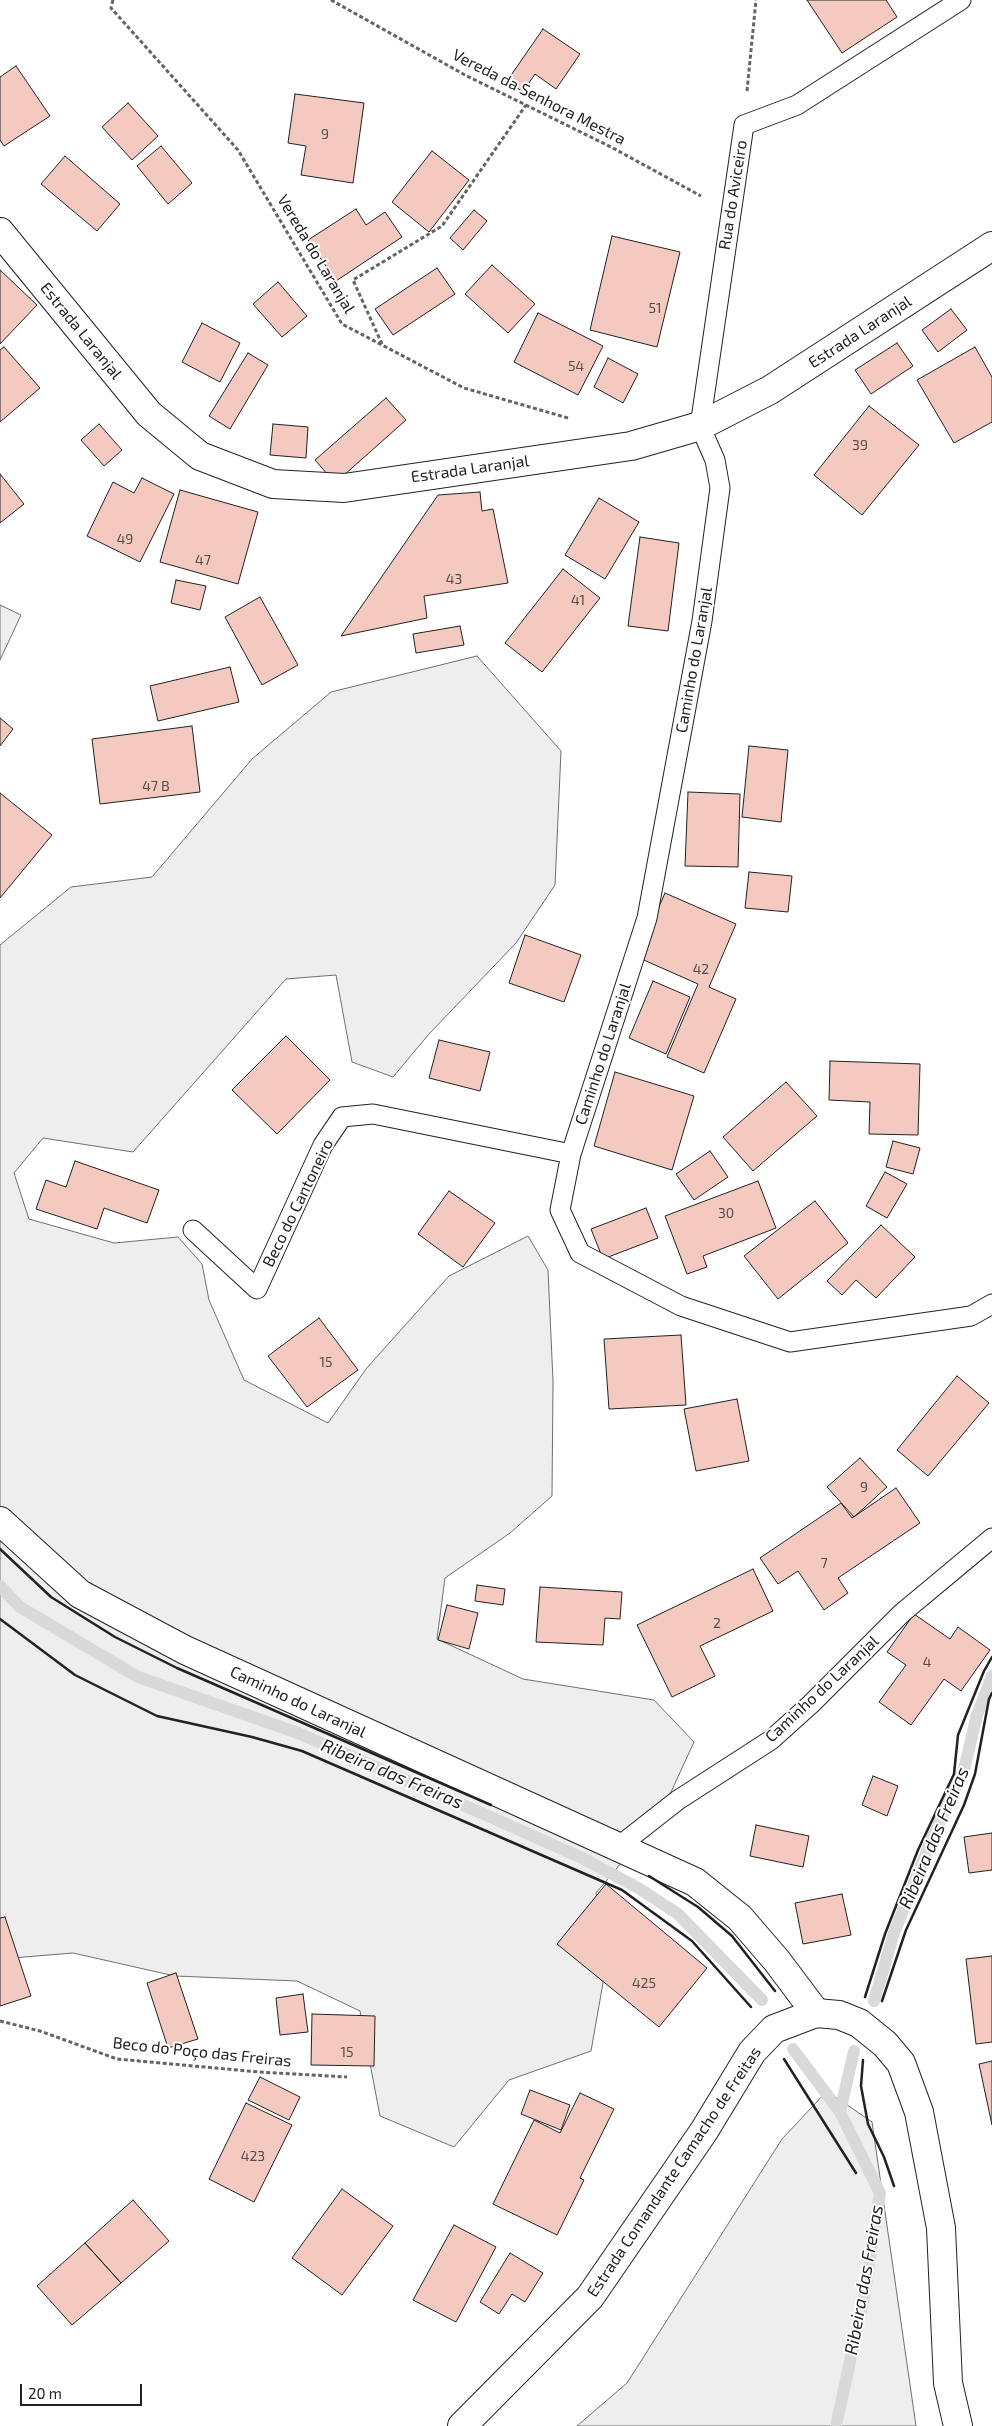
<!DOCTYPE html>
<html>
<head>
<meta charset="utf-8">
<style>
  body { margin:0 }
  #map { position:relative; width:992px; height:2426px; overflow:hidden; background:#fff; font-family:"Exo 2",sans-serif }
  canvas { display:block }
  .scale { position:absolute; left:20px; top:2384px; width:122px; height:22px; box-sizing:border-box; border:2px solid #222; border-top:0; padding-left:6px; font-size:15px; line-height:18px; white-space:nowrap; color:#222; -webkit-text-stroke:4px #fff; paint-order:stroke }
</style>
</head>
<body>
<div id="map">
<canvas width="992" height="2426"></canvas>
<div class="scale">20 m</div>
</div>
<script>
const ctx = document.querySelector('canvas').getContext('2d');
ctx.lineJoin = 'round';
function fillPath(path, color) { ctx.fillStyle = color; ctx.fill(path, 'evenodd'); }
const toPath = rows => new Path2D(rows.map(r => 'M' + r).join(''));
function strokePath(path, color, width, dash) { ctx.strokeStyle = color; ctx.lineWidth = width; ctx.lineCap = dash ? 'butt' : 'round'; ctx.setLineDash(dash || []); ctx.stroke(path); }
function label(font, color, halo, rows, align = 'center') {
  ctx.font = font + ' "Exo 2",sans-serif'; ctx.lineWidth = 4; ctx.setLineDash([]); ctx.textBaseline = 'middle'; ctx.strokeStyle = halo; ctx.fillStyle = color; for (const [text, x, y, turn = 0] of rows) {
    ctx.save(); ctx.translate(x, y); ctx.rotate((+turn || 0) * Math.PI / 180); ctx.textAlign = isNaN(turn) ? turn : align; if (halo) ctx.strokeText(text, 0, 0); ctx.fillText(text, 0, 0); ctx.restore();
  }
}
const green = toPath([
  [0,605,21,615,0,660,0,605],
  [477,656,561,751,555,885,516,943,429,1034,393,1077,352,1062,336,975,286,979,133,1152,43,1138,14,1173,29,1219,114,1243,178,1237,202,1264,209,1300,244,1380,328,1423,366,1369,449,1276,528,1236,548,1270,553,1381,552,1496,510,1533,445,1578,437,1639,523,1679,654,1700,694,1742,659,1818,596,1893,606,1966,591,2051,509,2080,454,2147,380,2116,360,2011,297,1981,175,1976,73,1953,0,1959,0,945,71,887,152,877,252,759,331,692,477,656],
  [827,2091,872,2122,916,2426,577,2426,627,2383,782,2139,827,2091]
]);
fillPath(green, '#eee');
strokePath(green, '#6f6f6f', 1);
strokePath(toPath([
  [0,1586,20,1607,138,1677,298,1733,495,1819,582,1858,640,1889,678,1914,762,2000],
  [874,2001,894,1933,933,1836,964,1770,977,1715,992,1676],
  [793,2049,840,2112],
  [836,2426,864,2297,880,2193,840,2112,854,2051]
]), '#d9d9d9', 12);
const building = toPath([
  [807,0,886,0,897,17,842,53,807,0],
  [543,29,580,54,556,89,535,74,523,92,507,81,543,29],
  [16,66,50,116,4,146,0,140,0,77,16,66],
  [295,94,364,103,353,183,301,175,306,146,288,143,295,94],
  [128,103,158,136,132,160,102,127,128,103],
  [161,146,192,183,168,204,137,166,161,146],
  [432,151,469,180,429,232,392,202,432,151],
  [65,156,120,204,97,231,41,184,65,156],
  [356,209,366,225,385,212,402,237,336,281,308,240,356,209],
  [474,210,487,221,463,250,450,238,474,210],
  [612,236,680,252,657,347,590,330,612,236],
  [492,265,535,304,508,333,465,294,492,265],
  [437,268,455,294,393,335,375,309,437,268],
  [0,270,37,305,0,344,0,270],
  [278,282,307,316,282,337,253,304,278,282],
  [951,309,967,330,938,352,922,330,951,309],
  [538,313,603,346,578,395,514,362,538,313],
  [202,323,240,343,220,382,182,362,202,323],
  [897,343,913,366,871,394,855,370,897,343],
  [4,347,40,388,0,422,0,350,4,347],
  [975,347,992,377,992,422,954,443,917,380,975,347],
  [248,353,268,365,230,429,209,416,248,353],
  [608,358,638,374,623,403,594,387,608,358],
  [386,398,406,420,335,483,315,460,386,398],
  [869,406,919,445,862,515,814,475,869,406],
  [99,424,122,450,104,466,81,440,99,424],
  [273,424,308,427,306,458,270,455,273,424],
  [0,474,24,504,0,523,0,474],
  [142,478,174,494,140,562,87,536,113,482,134,493,142,478],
  [180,490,258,512,238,584,160,562,180,490],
  [480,492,482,511,493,509,508,583,424,596,427,618,341,636,438,495,480,492],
  [599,498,639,522,605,579,565,555,599,498],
  [640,537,679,543,668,631,628,626,640,537],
  [563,569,600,598,542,672,505,643,563,569],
  [176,580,206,586,200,610,171,603,176,580],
  [260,597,298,665,262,685,225,617,260,597],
  [460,626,464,645,416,653,413,634,460,626],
  [230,667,239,702,158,721,150,686,230,667],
  [0,718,13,729,0,746,0,718],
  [192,726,200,792,100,804,92,739,192,726],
  [749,746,788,750,781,822,742,817,749,746],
  [688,792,740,794,738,867,685,866,688,792],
  [0,793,52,835,0,898,0,793],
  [749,872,792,876,788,912,745,908,749,872],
  [665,893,736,924,709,987,736,999,704,1073,667,1057,698,984,637,957,665,893],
  [525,935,581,955,564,1002,509,983,525,935],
  [653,981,690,997,666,1054,629,1038,653,981],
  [286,1036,330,1080,277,1134,232,1090,286,1036],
  [439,1040,490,1052,480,1091,429,1078,439,1040],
  [830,1061,920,1064,918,1135,869,1134,870,1102,829,1100,830,1061],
  [615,1072,694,1096,672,1170,594,1146,615,1072],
  [786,1082,817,1116,753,1171,723,1137,786,1082],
  [893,1141,920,1148,913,1174,886,1167,893,1141],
  [710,1151,728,1177,694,1200,676,1174,710,1151],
  [75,1161,159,1190,147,1223,104,1208,97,1229,36,1209,46,1180,66,1187,75,1161],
  [885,1172,907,1184,887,1218,866,1206,885,1172],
  [758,1181,776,1228,703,1256,707,1267,687,1274,665,1216,758,1181],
  [449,1191,495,1223,463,1267,418,1234,449,1191],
  [815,1201,848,1243,778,1299,744,1256,815,1201],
  [646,1208,658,1238,603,1259,591,1229,646,1208],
  [881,1225,915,1257,876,1298,856,1280,842,1295,827,1281,881,1225],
  [319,1318,358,1370,307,1407,268,1356,319,1318],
  [681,1335,686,1405,609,1409,604,1339,681,1335],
  [957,1376,989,1403,928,1476,897,1450,957,1376],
  [737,1399,749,1461,696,1471,684,1409,737,1399],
  [860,1458,887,1487,854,1517,827,1487,860,1458],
  [896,1488,920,1523,838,1578,848,1593,824,1610,798,1571,778,1584,760,1558,841,1503,852,1518,896,1488],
  [753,1569,773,1611,700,1646,715,1676,672,1697,637,1625,753,1569],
  [477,1585,505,1589,503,1605,475,1601,477,1585],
  [540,1587,622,1592,620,1619,605,1618,603,1645,536,1642,540,1587],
  [447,1605,478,1613,469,1649,438,1640,447,1605],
  [914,1614,950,1639,958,1627,990,1650,961,1691,944,1679,911,1725,879,1702,906,1665,887,1652,914,1614],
  [873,1776,898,1786,887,1816,862,1805,873,1776],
  [756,1825,809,1836,803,1867,750,1856,756,1825],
  [992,1833,992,1870,969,1873,964,1837,992,1833],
  [606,1884,707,1968,659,2027,557,1944,606,1884],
  [842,1894,851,1935,803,1944,795,1903,842,1894],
  [5,1917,31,1996,0,2006,0,1918,5,1917],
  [992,1956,992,2042,976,2044,966,1959,992,1956],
  [176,1973,198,2039,168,2048,147,1983,176,1973],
  [303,1994,308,2032,280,2035,276,1998,303,1994],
  [312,2014,375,2016,374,2066,311,2065,312,2014],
  [992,2061,992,2125,979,2064,992,2061],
  [260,2077,300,2097,289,2120,248,2100,260,2077],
  [530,2090,570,2105,561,2130,521,2114,530,2090],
  [580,2093,614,2109,580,2178,584,2180,557,2235,493,2204,534,2120,560,2133,580,2093],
  [246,2103,292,2125,254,2202,209,2179,246,2103],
  [342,2189,393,2226,342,2295,292,2258,342,2189],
  [133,2200,169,2241,121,2283,85,2243,133,2200],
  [454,2225,496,2247,456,2322,413,2300,454,2225],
  [85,2243,121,2283,72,2325,37,2286,85,2243],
  [510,2253,543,2273,525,2302,512,2294,499,2314,480,2302,510,2253]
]);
fillPath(building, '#f3c9c0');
strokePath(building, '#222', 1);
const service = toPath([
  [961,0,797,105,744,125,700,426,715,460,720,488,702,621,647,918,571,1154,560,1210,580,1253,681,1306,790,1342,971,1316,992,1304],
  [193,1230,257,1289,323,1145,342,1117,373,1114,571,1154],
  [618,1847,678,1800,771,1740,811,1704,902,1613,992,1538]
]);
const minor = toPath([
  [0,232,149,414,200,456,273,484,344,488,631,446,700,426,770,390,992,246],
  [0,1521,80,1594,185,1650,695,1882,740,1918,777,1961,816,2013]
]);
const secondary = toPath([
  [462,2426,590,2297,704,2131,752,2052,774,2029,816,2013,839,2015,859,2023,885,2044,901,2063,919,2112,941,2228,948,2383,958,2426]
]);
strokePath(service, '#222', 21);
strokePath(minor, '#222', 30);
strokePath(secondary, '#222', 30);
strokePath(toPath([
  [113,0,111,8,238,150,342,324,464,388,568,418],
  [331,0,465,75,611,147,701,196],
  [747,91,756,0],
  [382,344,353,280,442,226,526,105],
  [0,2021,40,2031,117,2059,259,2072,347,2077]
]), '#646464', 3, [4, 2.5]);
strokePath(service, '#fff', 19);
strokePath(minor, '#fff', 28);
strokePath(secondary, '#fff', 28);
strokePath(toPath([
  [0,1549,51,1597,115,1637,177,1668,491,1805],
  [0,1619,75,1675,157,1716,252,1737,302,1751,622,1890,692,1941,751,2007],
  [649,1876,698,1907,732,1936,775,1991],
  [865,1997,885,1934,918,1850,954,1774,958,1735,984,1671,992,1657],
  [882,2001,906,1930,964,1805,975,1774,989,1699,992,1693],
  [784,2059,856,2173],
  [863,2060,861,2086,868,2124,884,2157,894,2186]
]), '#222', 2.5);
label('14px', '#564c4a', null, [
  ["9",325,134],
  ["51",655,308],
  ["54",576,366],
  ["39",860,445],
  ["49",125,539],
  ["47",203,560],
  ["43",454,579],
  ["41",578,600],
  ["47 B",156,786],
  ["42",701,969],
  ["30",726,1213],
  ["15",326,1362],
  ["9",864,1487],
  ["7",824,1563],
  ["2",717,1623],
  ["4",927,1662],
  ["425",644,1983],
  ["15",347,2052],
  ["423",253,2156]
]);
label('16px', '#222', '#fff', [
  ["Vereda da Senhora Mestra",539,97,27],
  ["Rua do Aviceiro",733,195,-81],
  ["Vereda do Laranjal",316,254,59],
  ["Estrada Laranjal",81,331,51],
  ["Estrada Laranjal",860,332,-33],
  ["Estrada Laranjal",470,469,-8],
  ["Caminho do Laranjal",694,660,-80],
  ["Caminho do Laranjal",603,1054,-72],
  ["Beco do Cantoneiro",298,1203,-64],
  ["Caminho do Laranjal",822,1689,-43],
  ["Caminho do Laranjal",298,1702,25],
  ["Beco do Poço das Freiras",202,2052,6],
  ["Estrada Comandante Camacho de Freitas",674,2172,-56]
]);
label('italic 18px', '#222', '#fff', [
  ["Ribeira das Freiras",392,1774,23],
  ["Ribeira das Freiras",934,1838,-67],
  ["Ribeira das Freiras",864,2280,-80]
]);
</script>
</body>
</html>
